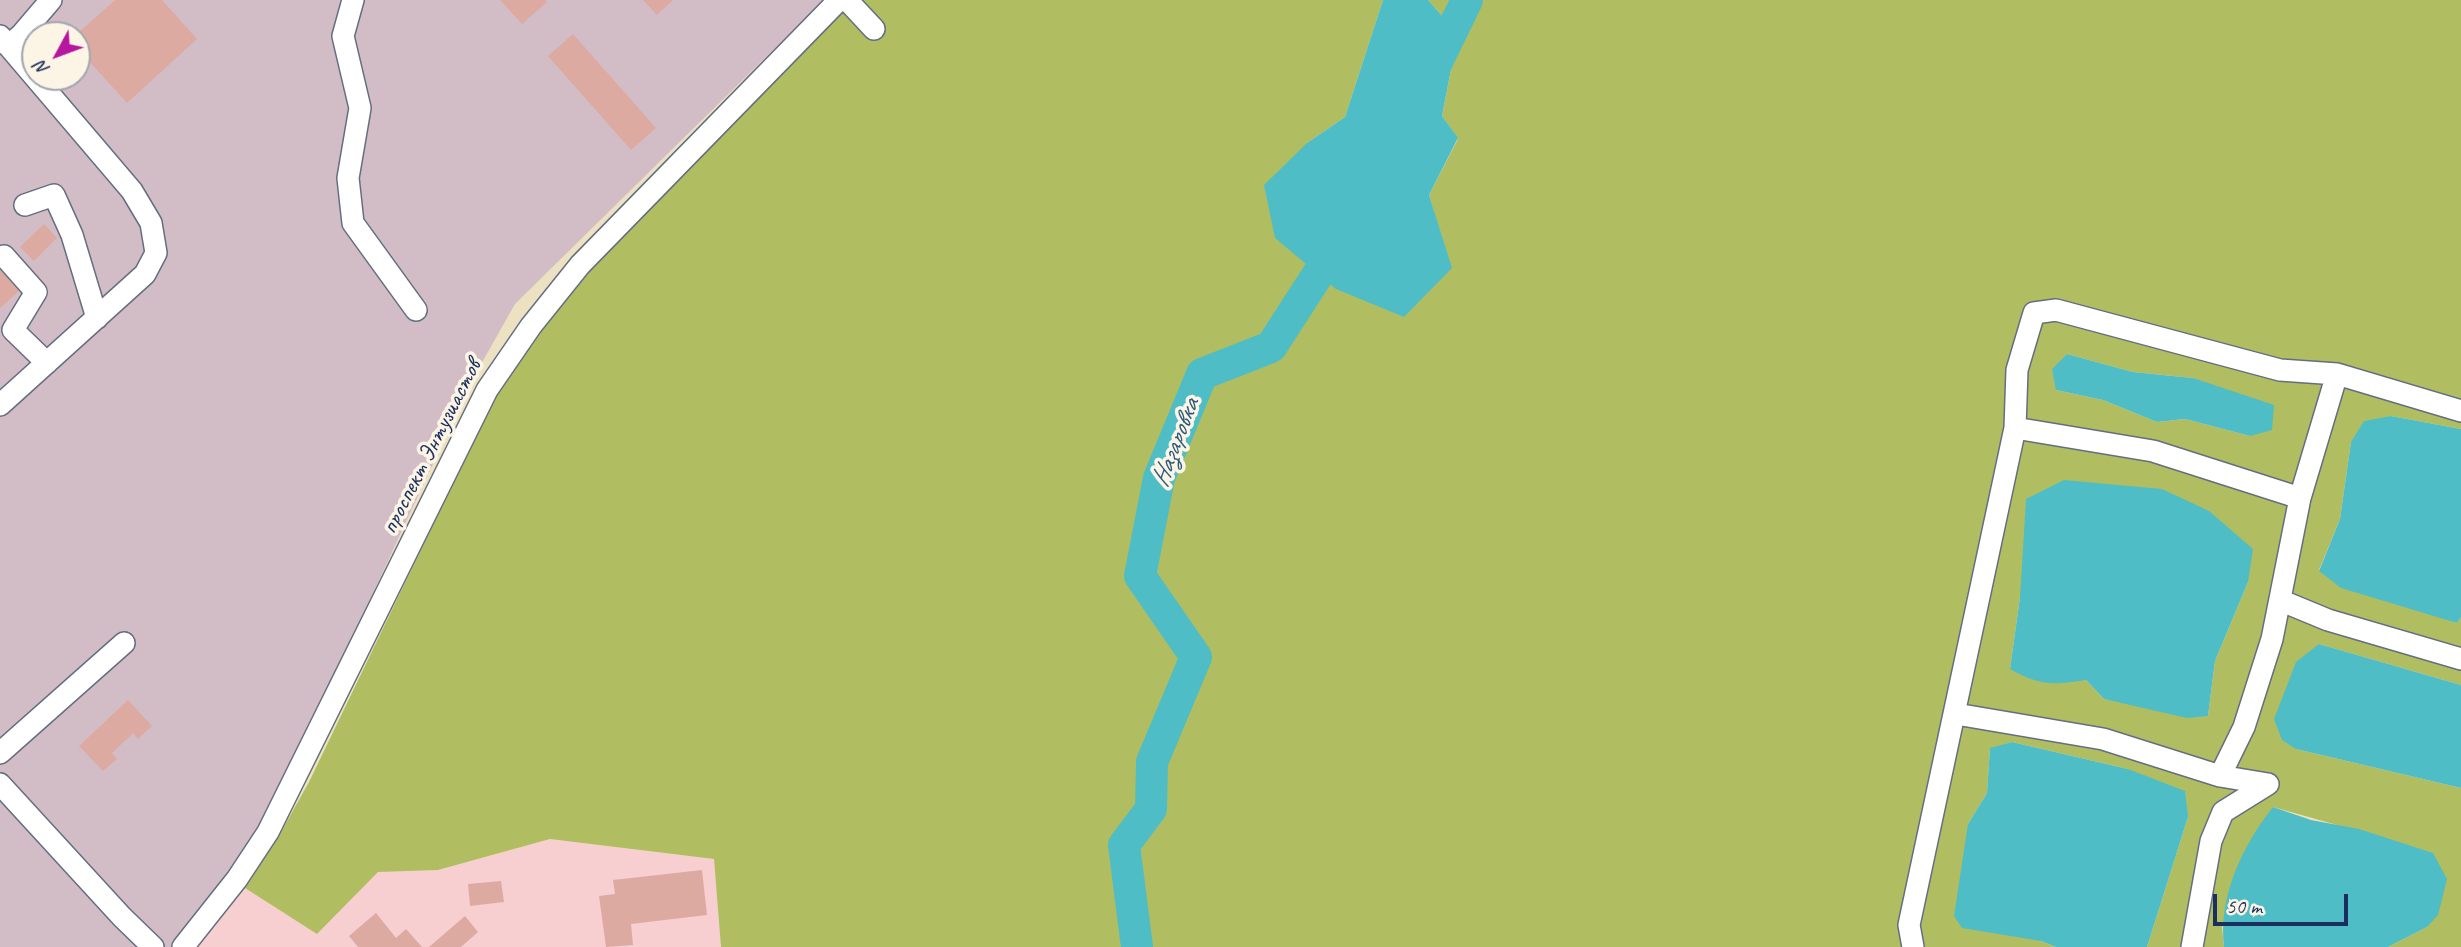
<!DOCTYPE html>
<html>
<head>
<meta charset="utf-8">
<style>
  body { margin:0 }
  #map { position:relative; width:2461px; height:947px; overflow:hidden; background:#ece2c1; font-family:Caveat,sans-serif }
  canvas { display:block }
  .north { position:absolute; left:21px; top:21px; width:70px; height:70px; box-sizing:border-box; background:#fcf5e5; border:2px solid #a2a6af; border-radius:50%; rotate:229deg; font-size:19px; font-weight:700; line-height:28px; text-align:center; color:#1b2f5e }
  .north::after { content:''; display:block; margin:auto; width:24px; height:32px; background:#b5179e; clip-path:polygon(50% 0,100% 100%,50% 72%,0 100%) }
  .scale { position:absolute; left:2213px; top:894px; width:135px; height:32px; box-sizing:border-box; border:4px solid #1b2f5e; border-top:0; padding-left:9px; font-size:21px; line-height:24px; white-space:nowrap; color:#1b2f5e; -webkit-text-stroke:5px #fcf5e5; paint-order:stroke }
</style>
</head>
<body>
<div id="map">
<canvas width="2461" height="947"></canvas>
<div class="north">N</div>
<div class="scale">50 m</div>
</div>
<script>
const context = document.querySelector('canvas').getContext('2d');
context.lineJoin = 'round';
function paint(path, color) { context.fillStyle = color; context.fill(path, 'evenodd'); }
function stroke(path, color, width, dash) { context.strokeStyle = color; context.lineWidth = width; context.lineCap = dash ? 'butt' : 'round'; context.setLineDash(dash || []); context.stroke(path); }
function drawText(font, color, halo, rows, align = 'center') {
  context.font = font + ' Caveat,sans-serif'; context.lineWidth = 7; context.setLineDash([]); context.textBaseline = 'middle'; context.strokeStyle = halo; context.fillStyle = color; for (const [text, x, y, turn = 0] of rows) {
    context.save(); context.translate(x, y); context.rotate((+turn || 0) * Math.PI / 180); context.textAlign = isNaN(turn) ? turn : align; if (halo) context.strokeText(text, 0, 0); context.fillText(text, 0, 0); context.restore();
  }
}
const built = new Path2D(`
  M550,839L714,859L721,947H198L245,888L317,933L378,872L438,870Z`);
const industrial = new Path2D(`
  M0,0H824L515,304L471,382L288,776L261,827L231,875L173,947H0ZM35,35H77V77H35Z`);
const green = new Path2D(`
  M854,0H1383L1345,117L1307,143L1451,268L1429,195L1458,139L1442,116L1453,59L1452,27L1428,0H2461V429L2391,416L2351,442L2340,519L2319,570L2457,623L2461,617V685L2319,644L2296,749L2461,788V947H2388L2427,927L2387,839L2273,807L2222,927L2224,947H2147L2188,817L2128,769L2012,742L1990,749L1987,793L1968,824L2041,941L2056,947H721L714,859L550,839L438,870L378,872L317,934L245,888L277,839L309,782L496,394L538,330L589,270L675,180ZM2067,354L2133,372L2193,378L2250,436L2185,419L2157,422L2103,400L2056,390ZM2248,582L2215,661L2208,716L2104,699L2086,680L2010,669L2020,597Z`);
const water = new Path2D(`
  M1383,0H1428L1452,27L1453,59L1442,116L1458,138L1429,195L1452,268L1404,317L1336,289L1275,238L1264,185L1307,143L1345,117Z
  M2067,354L2133,372L2193,378L2274,405L2272,430L2250,436L2185,419L2157,422L2103,400L2056,390L2052,369Z
  M2391,416L2461,429V617L2457,623L2341,588L2319,571L2340,519L2351,442L2364,421Z
  M2064,480L2162,489L2209,511L2253,549L2248,582L2215,661L2208,716L2187,718L2104,699L2086,680C2053,685 2040,686 2010,669L2020,597L2026,499Z
  M2319,644L2461,685V788L2296,749L2282,740L2274,719L2296,662Z
  M2012,742L2128,769L2185,791L2188,817L2147,947H2056L2041,941L1962,928L1954,916L1968,824L1987,793L1990,748Z
  M2273,807L2311,820L2359,829L2433,853L2447,879L2438,915L2427,927L2388,947H2224C2218,897 2242,846 2273,807Z`);
const river = new Path2D(`
  M1432,72L1467,0
  M1137,947L1124,845L1151,809L1152,762L1196,657L1140,576L1159,478L1202,374L1271,347L1342,237`);
const building = new Path2D(`
  M115,0H162L197,39L127,103L77,48V34Z
  M500,0H545L547,2L522,24Z
  M643,0H673L657,15Z
  M573,34L656,128L631,150L548,56Z
  M44,224L57,238L34,261L20,247Z
  M0,270L19,291L0,308Z
  M128,700L152,726L138,739L133,733L112,753L117,759L103,771L79,746Z
  M702,870L707,915L631,924L633,945L606,947L599,896L615,894L613,880Z
  M501,881L504,902L470,906L468,884Z
  M376,913L396,938L406,929L422,947H358L349,936Z
  M465,916L478,932L461,947H429Z`);
const minor = new Path2D(`
  M353,0L343,36L360,108L348,178L353,223L416,310
  M847,0L874,29
  M0,36L132,191L151,223L156,253L145,274L0,405
  M8,46L21,35L51,0
  M25,205L54,195L72,235L97,318
  M0,257L4,256L36,292L13,330L47,363
  M2015,428L2153,451L2300,498
  M2282,601L2328,620L2461,659
  M1956,714L2103,739L2220,776L2268,784
  M0,753L124,643
  M2220,776L2244,727L2272,639L2300,498L2337,374
  M0,784L122,917L153,947
  M183,947L237,879L268,832L487,390L531,326L580,265L839,0
  M1913,947L1909,925L2015,428L2017,370L2034,313L2056,310L2280,370L2337,374L2461,411
  M2192,947L2211,841L2223,812L2268,784`);
const streetNames = [
  ["проспект Энтузиастов",432,447,-63]
];
const waterNames = [
  ["Назаровка",1176,443,-69]
];
paint(built, '#f7cfd1');
paint(industrial, '#d2bdc6');
paint(green, '#b0be61');
paint(water, '#4fbdc5');
stroke(river, '#4fbdc5', 32);
paint(building, '#ddaaa2');
stroke(minor, '#646e81', 24);
stroke(minor, '#fff', 21);
drawText('24px', '#1b2f5e', '#fcf5e5', streetNames);
drawText('italic 26px', '#2b5a7d', '#fcf5e5', waterNames);
</script>
</body>
</html>
